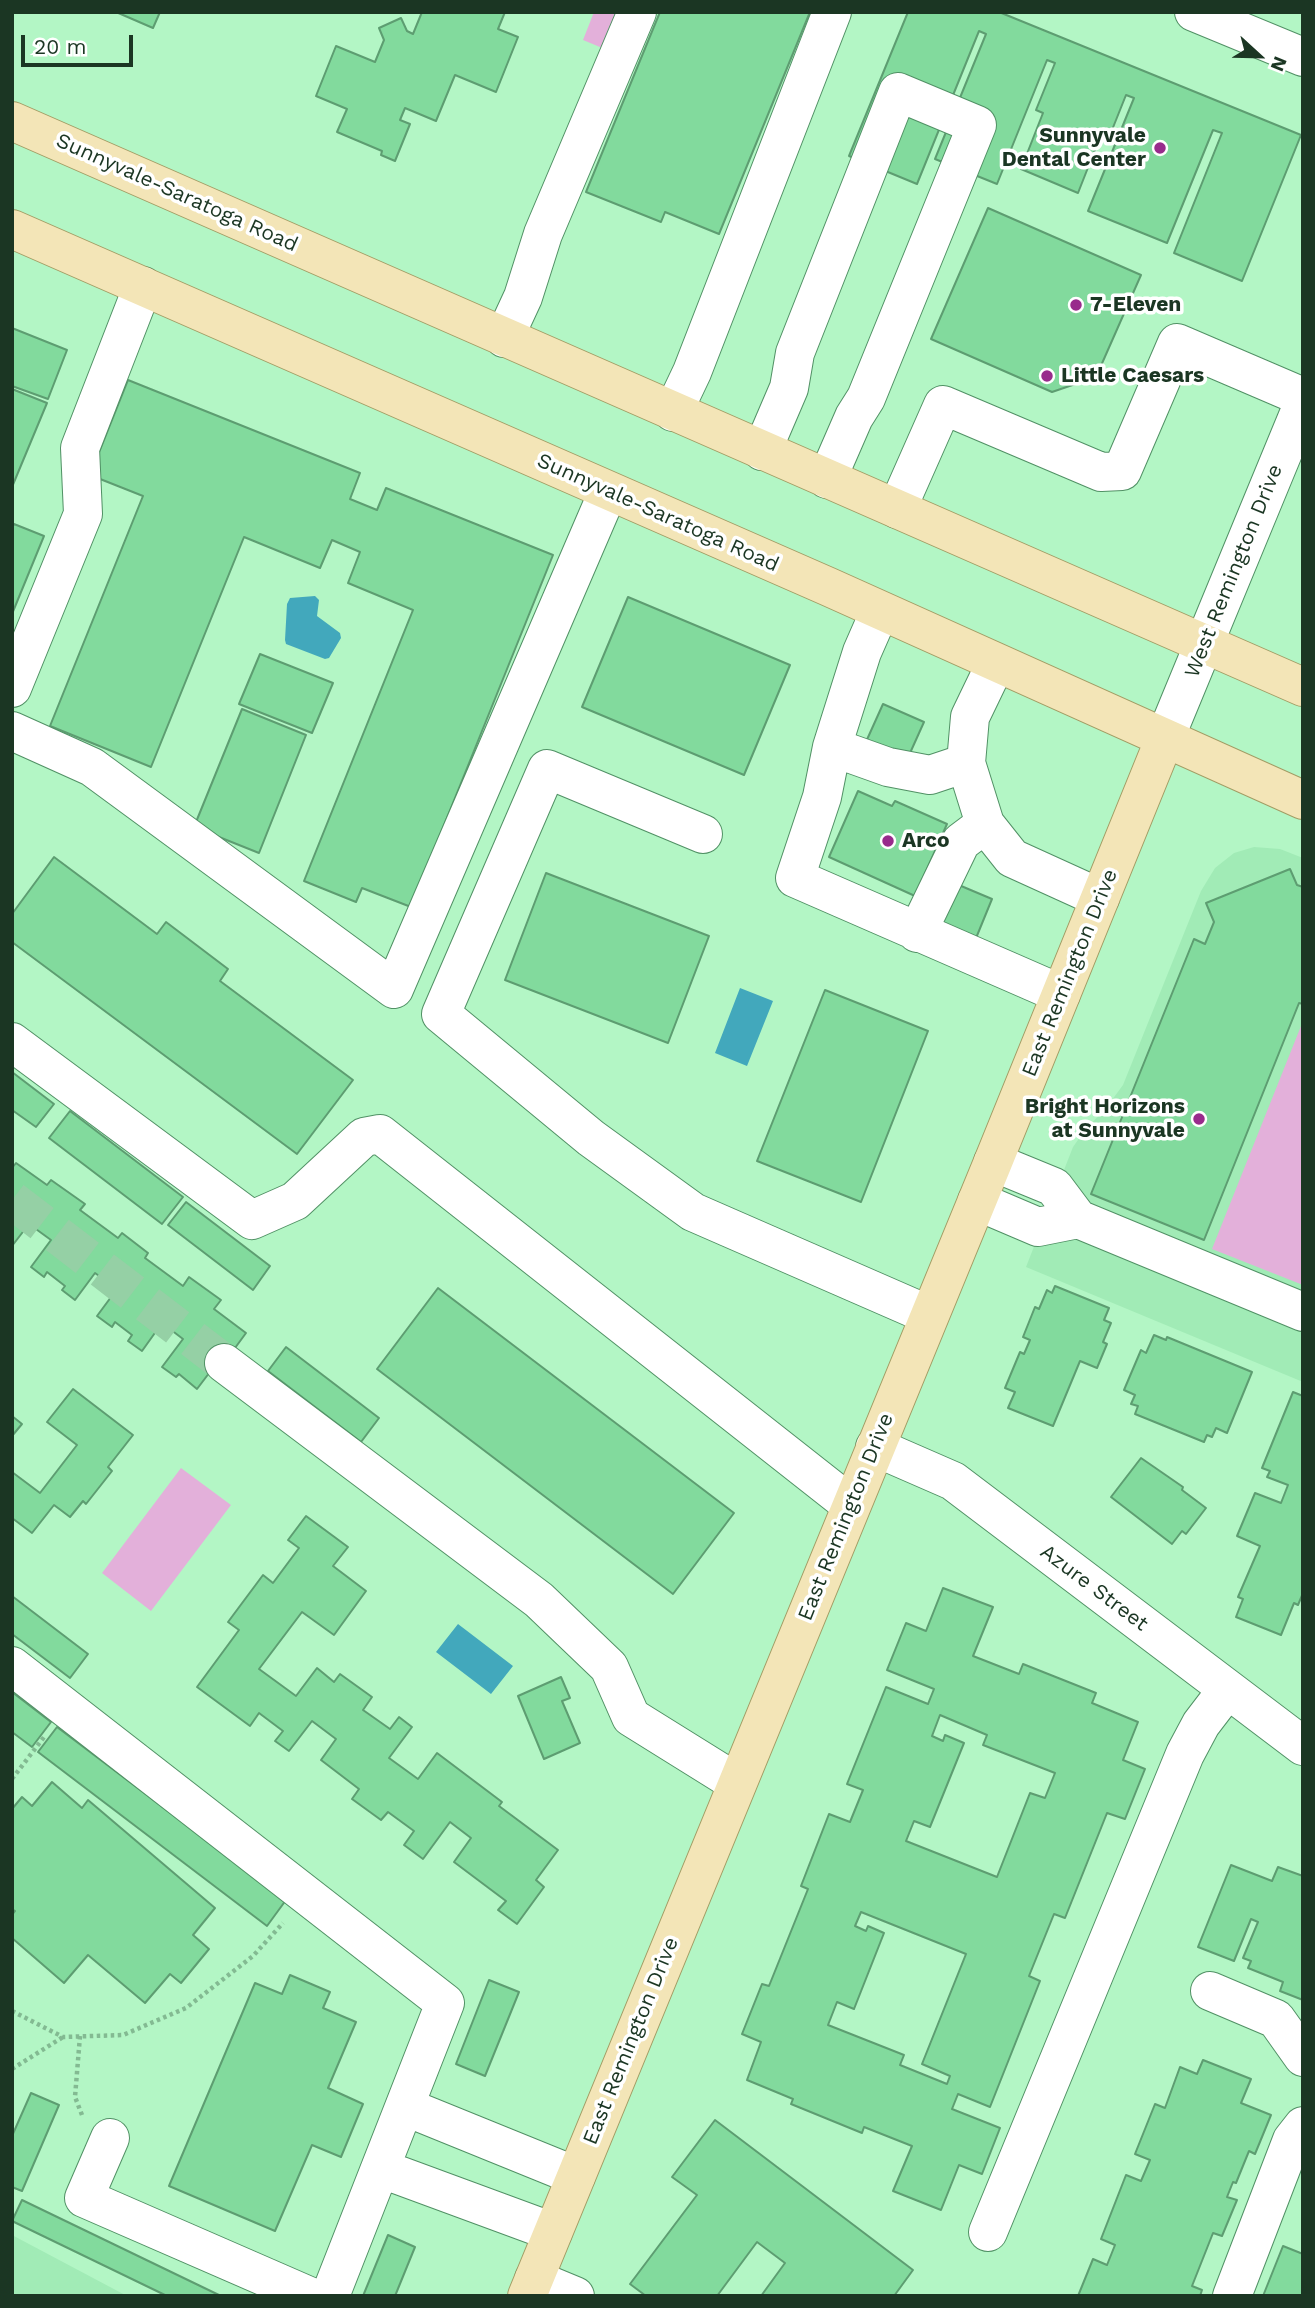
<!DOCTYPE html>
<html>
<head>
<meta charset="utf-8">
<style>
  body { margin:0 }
  #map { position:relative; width:1315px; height:2308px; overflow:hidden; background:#b3f6c5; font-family:"Work Sans",sans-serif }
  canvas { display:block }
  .frame { position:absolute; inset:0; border:14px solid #1b3623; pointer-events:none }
  .north { position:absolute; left:1224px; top:21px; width:70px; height:70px; -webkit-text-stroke:5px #fff; paint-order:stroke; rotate:112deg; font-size:19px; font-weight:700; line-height:28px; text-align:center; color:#1b3623 }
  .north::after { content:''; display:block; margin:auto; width:24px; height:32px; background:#1b3623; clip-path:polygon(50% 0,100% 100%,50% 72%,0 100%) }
  .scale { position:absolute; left:21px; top:35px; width:112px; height:32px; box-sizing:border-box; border:4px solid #1b3623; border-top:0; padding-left:9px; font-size:21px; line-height:24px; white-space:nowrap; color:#1b3623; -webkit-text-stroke:5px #fff; paint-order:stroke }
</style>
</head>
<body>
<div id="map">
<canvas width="1315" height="2308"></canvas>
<div class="frame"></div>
<div class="north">N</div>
<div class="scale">20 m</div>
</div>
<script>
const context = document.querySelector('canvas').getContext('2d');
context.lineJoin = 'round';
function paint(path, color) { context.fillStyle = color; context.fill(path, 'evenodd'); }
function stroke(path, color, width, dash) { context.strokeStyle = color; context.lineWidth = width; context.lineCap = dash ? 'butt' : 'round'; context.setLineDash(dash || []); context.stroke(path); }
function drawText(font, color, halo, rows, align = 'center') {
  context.font = font + ' "Work Sans",sans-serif'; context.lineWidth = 7; context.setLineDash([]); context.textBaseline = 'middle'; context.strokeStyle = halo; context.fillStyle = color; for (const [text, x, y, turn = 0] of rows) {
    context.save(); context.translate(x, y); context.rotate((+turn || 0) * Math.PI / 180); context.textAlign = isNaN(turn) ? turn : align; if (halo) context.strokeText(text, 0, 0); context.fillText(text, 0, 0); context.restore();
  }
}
const built = new Path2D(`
  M1254,847L1280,849L1303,858V1382L1026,1267L1073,1147L1085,1130L1106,1108L1123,1085L1201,891L1215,868L1234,853Z
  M12,2235L127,2296H12Z`);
const green = new Path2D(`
  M594,12H629L612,52L583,40Z
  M1303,1021V1285L1212,1249Z
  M181,1468L231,1505L151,1611L102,1573Z`);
const water = new Path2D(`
  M315,596L319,600L317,616L340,633L341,638L329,658L325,659L286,644L285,640L287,604L290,598Z
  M740,988L773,1001L747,1066L715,1053Z
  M458,1624L513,1666L491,1694L436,1652Z`);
const building = new Path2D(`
  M116,12H160L153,28Z
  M422,12H505L498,29L518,37L496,92L455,75L436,121L405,108L400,120L410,124L395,161L381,155L382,151L337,132L347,109L316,96L336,46L375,62L384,40L379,28L401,18L407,31L413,34Z
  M660,12H810L719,234L665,212L661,222L586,192Z
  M908,12H999L1301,135L1242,281L1174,253L1222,133L1213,130L1167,243L1088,211L1134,98L1126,95L1108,140L1100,137L1078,193L1021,169L1043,113L1036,110L1055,63L1047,60L997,184L935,159L986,34L979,31L917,184L849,156Z
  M988,208L1141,275L1096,377L1052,392L931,339Z
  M12,328L67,350L48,399L12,386Z
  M128,380L360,473L350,499L377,510L386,488L553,555L411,907L362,888L356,902L304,881L413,610L348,583L360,552L332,540L320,568L244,537L151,767L50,726L143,496L90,475Z
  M12,389L47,403L12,487Z
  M14,524L44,536L12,614V528Z
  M628,597L790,665L744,775L582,707Z
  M260,654L333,683L312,733L239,704Z
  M883,704L924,722L906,762L865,744Z
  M242,709L306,735L259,853L194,827Z
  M858,791L892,806L895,801L947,824L915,896L829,857Z
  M54,857L157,934L166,922L228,969L220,981L353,1080L297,1154L12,942V914Z
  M1290,869L1297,885L1303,887V1004L1299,1003L1204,1240L1091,1194L1194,939L1205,944L1214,922L1206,903Z
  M546,873L709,936L668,1043L505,980Z
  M954,883L992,899L974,943L935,927Z
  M825,990L928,1031L861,1202L757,1161Z
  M12,1072L54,1104L36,1127L12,1110Z
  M70,1111L183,1197L162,1224L49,1138Z
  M16,1163L47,1185L51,1180L85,1204L80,1210L118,1238L122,1233L148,1253L145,1258L183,1286L189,1277L221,1300L214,1309L246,1333L224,1363L219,1360L197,1389L179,1374L176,1377L162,1367L183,1339L162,1323L142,1351L128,1341L132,1335L115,1322L112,1327L97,1316L117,1289L95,1273L75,1300L62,1290L65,1286L47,1272L44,1277L31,1267L51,1240L29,1224L12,1246V1168Z
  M186,1202L270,1266L253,1290L168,1225Z
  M1055,1286L1109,1308L1104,1320L1111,1323L1103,1342L1107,1344L1097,1368L1080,1361L1053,1426L1008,1408L1015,1392L1005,1388L1020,1352L1024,1354L1030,1340L1023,1337L1035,1307L1039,1309L1047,1290L1052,1293Z
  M438,1288L734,1513L673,1594L377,1369Z
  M1154,1335L1166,1340L1167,1337L1252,1372L1227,1433L1216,1428L1212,1437L1207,1435L1204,1442L1135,1414L1138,1406L1131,1404L1135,1395L1124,1390L1141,1350L1146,1353Z
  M286,1347L379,1418L361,1442L268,1371Z
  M73,1389L133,1435L108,1467L112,1471L86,1504L83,1501L70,1517L54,1505L32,1533L12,1518V1472L40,1493L77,1445L47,1422Z
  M1293,1392L1303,1396V1593L1298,1605L1294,1603L1281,1635L1236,1617L1243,1599L1238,1597L1260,1546L1237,1536L1255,1493L1281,1503L1288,1485L1267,1477L1270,1471L1262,1468Z
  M12,1416L22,1424L12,1436Z
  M1141,1458L1183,1487L1182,1490L1206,1508L1186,1534L1182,1531L1172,1544L1111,1497Z
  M306,1516L348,1547L333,1566L366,1591L334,1635L302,1612L259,1669L296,1696L317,1668L334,1682L340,1674L372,1697L363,1710L390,1729L399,1717L412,1727L389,1758L418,1779L437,1753L502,1802L499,1806L558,1850L536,1880L544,1887L517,1924L498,1910L506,1901L454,1862L471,1838L450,1822L423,1859L404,1845L414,1831L388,1812L381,1820L352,1799L359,1789L321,1760L336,1739L312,1721L289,1751L275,1741L283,1731L259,1713L250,1726L197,1687L239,1630L228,1622L263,1575L273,1583L299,1548L288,1540Z
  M943,1588L993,1607L973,1656L1019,1674L1023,1664L1096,1693L1092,1703L1138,1722L1123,1760L1145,1769L1125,1819L1107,1813L1065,1918L1054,1914L1029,1976L1040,1981L990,2107L958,2094L952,2109L1000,2128L982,2174L959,2165L941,2210L893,2191L912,2146L864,2127L862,2133L791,2104L793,2099L747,2080L761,2042L742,2034L762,1984L769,1986L808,1889L801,1886L829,1814L850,1822L863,1790L847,1784L886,1687L928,1704L934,1689L887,1670L906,1623L926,1631ZM940,1715L987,1735L983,1745L1055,1773L1045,1798L1030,1793L997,1877L906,1841L914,1821L930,1827L964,1743L945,1735L943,1741L932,1736ZM861,1912L966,1954L922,2064L950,2076L947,2084L900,2065L904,2055L828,2025L837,2002L854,2009L884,1933L868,1926L866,1931L855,1926Z
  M12,1596L88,1654L70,1678L12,1634Z
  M561,1677L570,1698L562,1701L580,1743L544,1759L518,1696Z
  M12,1692L51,1722L32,1747L12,1732Z
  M57,1727L286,1900L267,1926L38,1752Z
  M52,1782L82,1808L88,1800L215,1908L193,1935L209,1949L181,1983L170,1974L145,2003L88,1955L64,1983L12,1938V1915L15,1911L12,1909V1809L22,1797L32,1806Z
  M1231,1865L1272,1881L1278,1867L1303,1876V2000L1280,1991L1283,1982L1248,1968L1251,1961L1243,1958L1258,1922L1251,1919L1234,1961L1198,1947Z
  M290,1975L330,1992L323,2008L356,2022L328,2088L363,2104L341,2157L312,2145L275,2231L169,2186L255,1983L282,1994Z
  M489,1980L519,1992L485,2076L456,2064Z
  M1203,2060L1251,2079L1241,2103L1271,2115L1255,2154L1249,2151L1236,2183L1233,2182L1227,2197L1237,2200L1222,2236L1213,2233L1192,2286L1202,2290L1200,2296H1078L1093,2259L1107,2265L1115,2245L1101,2239L1126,2175L1141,2181L1150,2160L1135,2154L1155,2104L1165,2108L1180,2067L1197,2074Z
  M31,2093L59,2105L22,2191L12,2187V2136Z
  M715,2120L913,2270L894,2296H761L785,2263L757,2242L717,2296H646L630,2284L697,2195L672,2177Z
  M22,2200L221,2296H167L12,2221Z
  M388,2235L415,2247L395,2296H363Z
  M1283,2246L1303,2254V2296H1263Z`);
const minorTunnel = new Path2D(`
  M12,1200L224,1363`);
const path = new Path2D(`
  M12,1779L44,1737
  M12,2011L63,2037L123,2035L186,2008L253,1956L283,1923
  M80,2036L75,2097L82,2115
  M12,2069L63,2037`);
const minor = new Path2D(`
  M1194,12L1303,57
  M504,338L523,297L543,234L637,12
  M673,412L692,372L832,12
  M762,451L789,388L795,353L898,92L977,125L866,398L854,417L827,479
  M897,509L943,405L1101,472L1122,471L1177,343L1303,397
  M880,611L862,652L832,747L822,797L795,878L1061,994
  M996,663L970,717L966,763L985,824L1012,858L1100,898
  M12,688L83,514L80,448L143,286
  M12,731L92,767L394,989L608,492
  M1165,738L1303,404
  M832,747L888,767L930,775L966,763
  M703,834L547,769L441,1014L591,1138L693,1212L929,1315
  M917,933L961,842L985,824
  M12,1042L252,1220L295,1201L364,1137L380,1134L851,1505
  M993,1162L1054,1187L1078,1219L1303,1312
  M977,1201L1038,1227L1078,1219
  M224,1363L539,1600L609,1667L631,1717L737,1783
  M875,1447L953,1481L1303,1746
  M12,1666L445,2003L330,2296
  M1210,1991L1276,2019L1303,2057
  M406,2107L576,2176
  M110,2138L84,2198L309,2296
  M382,2169L553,2232
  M988,2232L1185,1754L1201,1724L1227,1690
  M534,2279L575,2296
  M1232,2296L1292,2140L1303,2126`);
const major = new Path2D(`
  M12,121L1303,687
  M12,229L829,587L1303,800
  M527,2296L993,1162L1165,738`);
const markers = [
  [1160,148,7,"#982b8c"],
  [1076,305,7,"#982b8c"],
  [1047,376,7,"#982b8c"],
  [888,841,7,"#982b8c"],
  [1199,1119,7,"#982b8c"]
];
const poiNames = [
  ["Sunnyvale",1146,136,"right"],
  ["Dental Center",1146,160,"right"],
  ["7-Eleven",1090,305],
  ["Little Caesars",1061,376],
  ["Arco",902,841],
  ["Bright Horizons",1185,1107,"right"],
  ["at Sunnyvale",1185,1131,"right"]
];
const streetNames = [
  ["Sunnyvale-Saratoga Road",177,193,24],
  ["Sunnyvale-Saratoga Road",658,513,24],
  ["West Remington Drive",1234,571,-68],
  ["East Remington Drive",1070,973,-68],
  ["East Remington Drive",846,1517,-68],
  ["Azure Street",1094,1588,37],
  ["East Remington Drive",631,2041,-68]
];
paint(built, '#a1ebb6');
paint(green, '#e3b0da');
paint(water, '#42a8bc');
paint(building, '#82da9d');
stroke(building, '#5d9d71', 2);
stroke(minorTunnel, '#95d0a5', 38, [38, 19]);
stroke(minor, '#519165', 40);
stroke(major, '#a29c64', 40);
stroke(path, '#83ba92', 4.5, [3.5, 3.5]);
stroke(minor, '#fff', 38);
stroke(major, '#f3e5b7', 38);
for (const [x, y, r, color] of markers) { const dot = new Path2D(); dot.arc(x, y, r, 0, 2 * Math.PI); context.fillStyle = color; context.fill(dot); stroke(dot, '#fff', 2.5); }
drawText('bold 21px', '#1b3623', '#fff', poiNames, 'left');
drawText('21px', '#1b3623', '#fff', streetNames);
</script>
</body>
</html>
